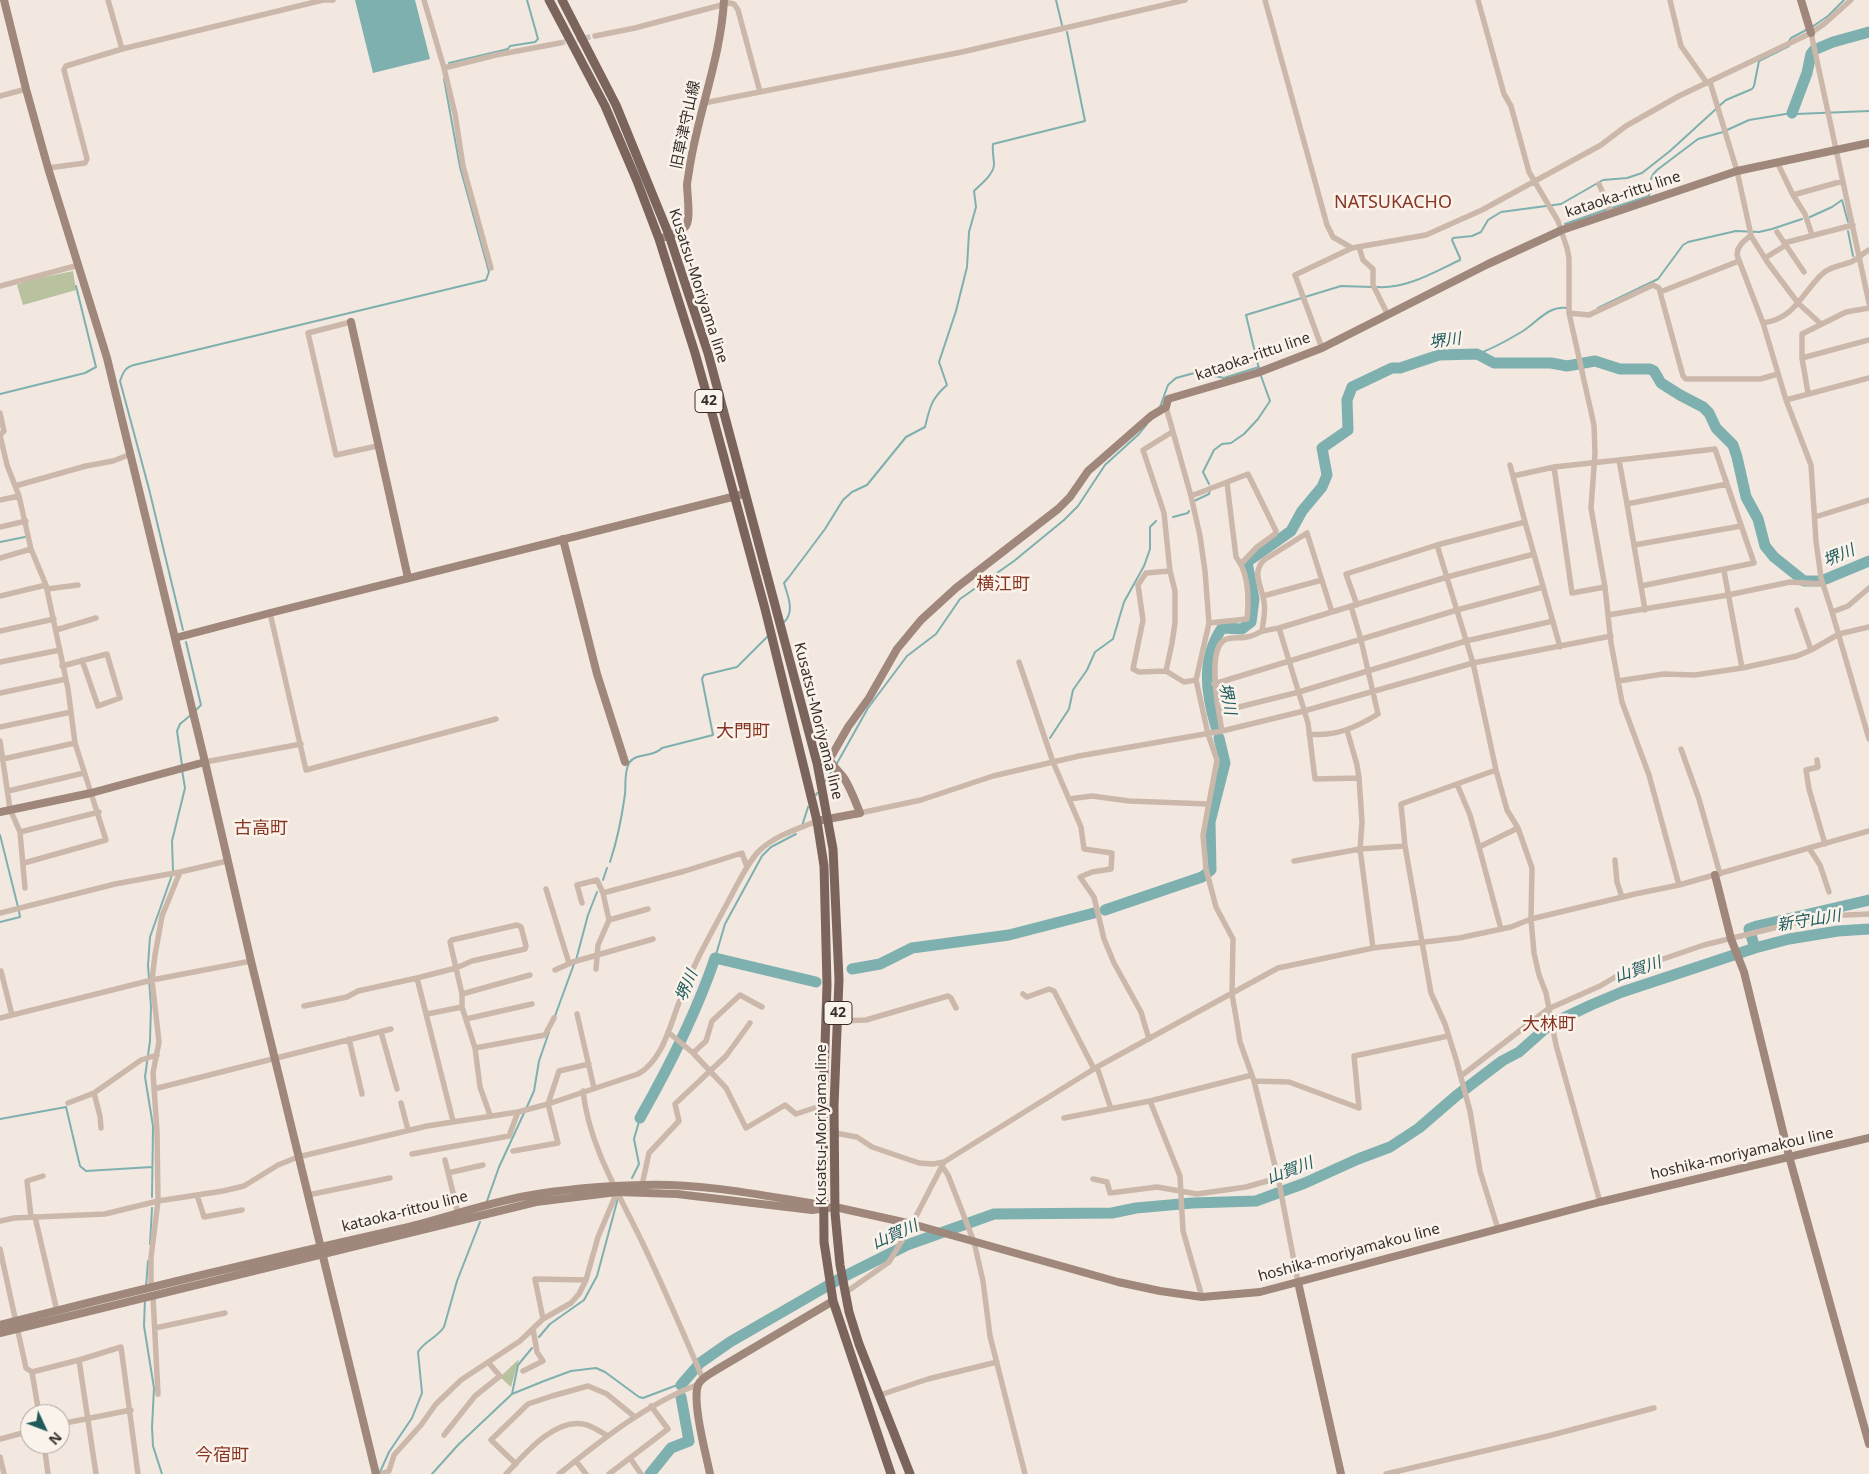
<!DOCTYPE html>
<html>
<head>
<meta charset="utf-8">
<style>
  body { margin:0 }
  #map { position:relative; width:1869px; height:1474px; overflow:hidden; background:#f3e8df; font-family:"Noto Sans",sans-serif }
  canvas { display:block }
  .north { position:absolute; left:20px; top:1404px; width:50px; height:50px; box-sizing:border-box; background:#faf3ec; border:1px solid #ada49e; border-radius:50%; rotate:133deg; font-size:14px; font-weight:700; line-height:20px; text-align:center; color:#392e2a }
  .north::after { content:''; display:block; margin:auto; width:18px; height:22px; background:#1f5a5b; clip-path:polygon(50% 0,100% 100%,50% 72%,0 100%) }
</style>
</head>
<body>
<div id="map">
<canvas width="1869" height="1474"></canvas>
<div class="north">N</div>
</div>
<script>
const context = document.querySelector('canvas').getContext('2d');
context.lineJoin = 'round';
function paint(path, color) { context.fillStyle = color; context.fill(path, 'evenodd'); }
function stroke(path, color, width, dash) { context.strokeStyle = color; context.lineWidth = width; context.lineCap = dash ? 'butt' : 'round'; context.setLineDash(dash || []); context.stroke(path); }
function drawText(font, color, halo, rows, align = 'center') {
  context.font = font + ' "Noto Sans","Noto Sans JP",sans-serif'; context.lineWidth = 5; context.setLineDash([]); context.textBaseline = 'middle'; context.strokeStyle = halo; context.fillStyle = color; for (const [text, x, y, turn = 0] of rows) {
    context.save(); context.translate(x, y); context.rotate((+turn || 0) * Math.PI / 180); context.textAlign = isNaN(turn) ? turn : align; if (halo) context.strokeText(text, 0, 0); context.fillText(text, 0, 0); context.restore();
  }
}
const green = new Path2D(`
  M73,271L76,290L23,305L17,285L26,281Z
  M519,1359L511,1387L500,1377Z`);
const water = new Path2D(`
  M355,0H415L430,59L373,73Z`);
const stream = new Path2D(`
  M1056,0L1062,25
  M1812,27L1828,16L1844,0
  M1789,41L1791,38L1808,29
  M449,63L508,49L510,46L535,42L538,39L527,0
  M1719,106L1726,100L1752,89L1754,86L1759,61L1789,46
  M1727,130L1749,120L1792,113L1796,114L1869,111
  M1612,208L1649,196C1652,186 1647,179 1657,170L1698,139L1723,132
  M1810,217L1832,207L1842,200L1848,222
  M1565,224L1608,209
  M1848,231L1853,256
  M1377,287C1407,289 1434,272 1460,260V258L1452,240L1453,238L1472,236L1481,232L1488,220L1501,212L1561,204L1603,180L1627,178L1642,173L1670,151L1716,109
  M1598,308L1658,279L1683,245L1688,242L1736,231L1759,232L1772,229L1802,219
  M1477,354C1493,349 1508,340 1523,331C1537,322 1549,305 1567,308
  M1259,369L1246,315L1341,286L1372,287
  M0,394L85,373L96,367L76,286
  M1160,407L1168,385L1176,378L1198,372L1224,378L1259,367
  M1209,484L1203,472L1214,450L1222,444L1231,443L1244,434L1258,419L1270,401L1261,376
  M1194,501L1209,494L1210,490
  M1173,517L1188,513L1189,511
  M0,542L25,537
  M784,622C795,612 788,596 784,583L789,577L825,529L843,500L852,492L867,485L906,437L925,427C930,407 931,399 947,385L939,362L956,311L967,267L969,232L976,207L974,191C981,184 993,175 994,165C994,158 992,152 993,144L1085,121L1067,32
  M183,630L149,489L120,381C123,373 125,367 134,365L486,280L489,272L460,167L444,79
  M186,642L201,705L195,711
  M1050,738L1069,709L1073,690L1087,670L1095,652L1113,639L1124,602L1144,566L1150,549V527L1156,521
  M182,765L177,731L180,724L192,714
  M836,765L868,708L907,656L936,634L960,599L1014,561L1064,520L1078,506L1105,465L1139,434L1147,424
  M825,781L832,771
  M816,795L817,793
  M802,826L808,807
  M0,835L18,907
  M610,862C617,841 622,816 625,794C626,785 624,772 629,763C636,752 653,758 662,748L713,735L702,679L704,675L737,667L769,635
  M173,871L172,841L185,788L182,770
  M603,880L607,868
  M0,922L20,917L19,911
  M715,958L725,924L762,856L771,847L796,834
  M576,960L588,915L597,892
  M555,1016L574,964
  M526,1109L534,1091L539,1061L549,1032
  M0,1119L66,1107L80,1166L86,1171L152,1167
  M632,1178L639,1164L634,1139L640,1118
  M152,1197L153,1126L145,1077L150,1041L151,1007L148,965L150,937L172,875
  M487,1201L499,1167L524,1113
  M150,1244L152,1208
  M146,1287L148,1261
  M145,1299L144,1326L154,1388L152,1427L153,1446L162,1474
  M539,1337L550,1324L584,1300L597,1276L618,1198
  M512,1394L518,1365L532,1348
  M380,1472L389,1452L412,1418L422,1393L418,1352C424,1341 437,1338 444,1327L457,1281L480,1222
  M432,1474L458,1445L512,1394L544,1381L571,1371L596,1368L605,1372L639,1397L643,1398L680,1384`);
const river = new Path2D(`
  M1792,113L1807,73L1811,54L1814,50L1833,42L1869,32
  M1216,727C1206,693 1201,659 1222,628L1242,629L1251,622L1254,599L1247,562L1291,531L1302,511L1322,487L1327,475L1322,448L1348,430L1347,400L1352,387L1392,368H1400L1439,355L1477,354L1494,363H1551L1567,366L1595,361L1620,369H1650L1654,371L1661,383L1680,395L1703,407L1709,413L1716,428L1733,445L1737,457L1746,497L1758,519L1765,546L1774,557L1804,581H1821L1869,561
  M1105,910L1202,877L1211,870L1210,822L1225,763L1219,738
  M1755,948L1749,929L1757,926L1869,900
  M852,969L880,964L912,948L1009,935L1094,913
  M640,1118C669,1067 696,1014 715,958L816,982
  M681,1385L700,1363L730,1342L841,1278L907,1245L994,1214L1112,1213L1136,1208L1192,1203L1256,1201L1305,1183L1358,1159L1390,1147L1419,1128L1456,1096L1502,1061L1519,1052L1545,1029L1557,1021L1591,1005L1622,992L1755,948L1789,939L1838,931L1869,929
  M650,1474L671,1448L689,1441L681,1397`);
const streetTunnel = new Path2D(`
  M560,43L595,36`);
const street = new Path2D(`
  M108,0L122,49
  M424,0L444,68L455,114L463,166L491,268
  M1265,0L1327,225L1333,237L1352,248
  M1478,0L1504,94L1511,106L1529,172L1558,221L1567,248L1569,258V313L1594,425L1595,453L1591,508L1605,587L1611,643L1622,702L1649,775L1679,885
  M1670,0L1681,46L1707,83
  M1811,33L1869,303
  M595,36L635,28L729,3L734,4L738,10L760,92
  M444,68L496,55L560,43
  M1710,82L1737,171L1751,235L1742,243L1738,249L1737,255L1763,323L1786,400L1811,465L1816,541L1821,578L1832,612
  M0,96L26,89
  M704,103L962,52L1185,0
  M1777,162L1793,195
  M48,168L85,163L87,159L64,70L66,66L122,49L323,0H333
  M1599,184L1611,212
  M1777,232L1804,272
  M1812,235L1805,214L1793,195L1843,181
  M1751,236L1768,263L1798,303L1821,324
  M1784,243L1853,225
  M1359,247L1363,260L1373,269V285L1388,315
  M1765,258L1786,245
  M0,286L79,265
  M1660,292L1739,261
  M1569,313L1589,315L1653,285L1659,288L1660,292L1683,376L1686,379H1760L1778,374
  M351,322L308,333L336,455L377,446
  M1763,323C1795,318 1801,295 1821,275C1829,266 1843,266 1853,261C1859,258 1863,253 1869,250
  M1322,348L1295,275L1352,248L1426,235L1482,210L1601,145L1626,126L1679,96L1811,33L1824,24L1851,0
  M1802,358L1869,340
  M1808,393L1802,358V334L1846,312L1869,308
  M1786,400L1869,378
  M1166,407L1191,496L1200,536L1205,571L1209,623L1196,680L1208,734L1217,760L1203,835L1206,869L1216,907L1233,939L1232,994L1237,1023L1240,1042L1254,1081L1279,1182L1298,1282
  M0,413L4,431L0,435L7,465L19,496L31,549L46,585L68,689L75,743L106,840L24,863
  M1510,465L1525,522
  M1554,467L1572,593L1605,587
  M1513,476L1554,467L1619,460
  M15,486L86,466L113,461L131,454
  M1191,496L1248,474L1276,531L1275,534L1257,547L1241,564
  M0,500L19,496
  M1627,504L1645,610
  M1815,517L1869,500
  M0,527L26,521
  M1437,545L1473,663L1496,770L1507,810L1518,828L1532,868L1531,919L1534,953L1539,975L1546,993L1556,1045L1600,1202
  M1634,545L1741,526
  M0,558L31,549
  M1170,571L1146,573L1138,585L1143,620L1133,669L1139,672L1166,671L1184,682L1196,680
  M1724,571L1742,668
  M1641,586L1754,563L1715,449L1619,460L1627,504L1727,484
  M1869,588L1848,606L1832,612L1869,739
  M47,589L78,585
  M0,596L46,585
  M1263,596L1322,580
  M1357,605L1346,574L1437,545L1525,522L1560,647
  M1797,610L1811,650
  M270,613L306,770L496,719
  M1608,615L1728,595L1790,582L1822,584
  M1209,623L1247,619C1249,599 1249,573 1236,557L1227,483
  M1279,628L1308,723L1315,779L1359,778L1362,822L1360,849L1373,948
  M56,630L96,618
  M0,631L54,619
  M1262,631C1263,622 1266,612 1264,602C1262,586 1251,573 1264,560L1307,533L1332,612
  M0,662L60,650
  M1019,662L1053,762L1081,827L1084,849L1112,853L1111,869L1092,872L1080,877L1094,897L1104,939L1114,963L1141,1012L1149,1039
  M62,666L107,654L120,698L98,706L82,660
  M1166,671L1172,643L1175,623V591L1170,571L1164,513L1143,450L1172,432
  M1618,681L1664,674L1695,675L1742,668L1797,656L1811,650L1839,634L1869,627
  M1214,684L1457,610L1543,587
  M0,693L66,679
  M1219,712L1299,692L1466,641L1553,621
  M0,727L71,712
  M1347,730L1357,765L1359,778
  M1222,731C1219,714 1207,654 1223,641C1229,636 1239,639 1246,637C1251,637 1256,634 1260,632C1266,630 1273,629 1279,628L1447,577L1534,554
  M1309,734C1335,737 1357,727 1378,714L1361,640L1351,606
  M0,741L10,809L20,832L25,888
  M1681,749L1699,799L1720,874
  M3,759L75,743
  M1817,760L1818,767L1806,770L1809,789L1825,844
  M205,762L301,744
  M1496,770L1401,804L1405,846L1431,993L1445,1024L1456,1059L1470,1111L1480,1171L1498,1229
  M1457,784L1470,815L1479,847
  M8,791L84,773
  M1069,799L1092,796L1129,801L1208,804
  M860,813L921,800L993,776L1079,756L1222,731L1304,711L1473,663L1611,636
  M20,832L99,812
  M1809,848L1820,865L1829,892
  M1615,860L1617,882L1622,897
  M1294,861L1360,849L1405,846
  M546,889L569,963
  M603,893L685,871L742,853L747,867
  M582,903L577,885L597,880L603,893L609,920L598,945L596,969
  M0,913L115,884L180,872L227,861
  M609,920L648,909
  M517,925L521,927L526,946L525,949L472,961L456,968L450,942L452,940Z
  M1501,929L1479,847L1518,828
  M555,970L573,962L653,939
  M1,971L12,1015
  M417,978L456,968L462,994V1007
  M462,994L530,975
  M1023,994L1027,997L1049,989L1054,991L1094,1069
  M304,1006L347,997L358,991L417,978L453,1121
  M427,1014L462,1007L475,1048L480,1087L490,1115
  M577,1014L594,1088
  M0,1018L152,980L251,961
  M466,1019L532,1004
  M837,1021L866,1020L948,996L951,998L956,1008
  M381,1032L397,1089
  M668,1032L693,1053L726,1088L746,1128L785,1105L796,1114L823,1105
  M349,1039L362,1094
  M475,1048L545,1035L554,1018
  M693,1053L706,1041L712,1021L740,995L762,1007
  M1097,1067L1111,1109
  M1461,1076L1548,1009L1600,986L1622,973L1704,945L1823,916L1869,914
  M1254,1081L1289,1082L1359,1108L1354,1056L1448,1036
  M154,1089L391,1029
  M583,1091C589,1147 621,1197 644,1246C665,1290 684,1335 703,1379
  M94,1093L100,1116L101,1128
  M1150,1101L1180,1176L1183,1231L1202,1297
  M68,1103L94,1093L141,1060L157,1055
  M401,1103L408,1130
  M1064,1118L1150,1101L1252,1075
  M835,1133L857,1137L872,1147L919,1163L933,1164L944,1162L1097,1067L1278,968L1373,948L1459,938L1511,927L1531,919L1635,894L1679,885L1869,831
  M513,1151L558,1143L548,1104L559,1071L589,1064
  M412,1154L509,1136L518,1112
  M445,1160L458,1213
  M942,1166L948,1175L974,1242L983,1281L990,1336L1025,1474
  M448,1173L483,1165
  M1093,1179L1107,1182L1110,1193L1157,1187L1197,1194L1246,1187L1278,1178
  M642,1185L649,1153L679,1121L675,1104L726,1056L750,1023
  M197,1195L204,1217L242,1210
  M308,1195L390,1178
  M31,1217L27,1181L43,1176
  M35,1217L57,1311
  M0,1221L14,1218L105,1214L158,1201L223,1191L244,1186L278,1165L298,1157L427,1126L518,1112L548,1104L638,1074C663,1060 670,1025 680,1000C693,964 712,932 730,898C739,882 747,863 760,850C776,835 798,829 817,821
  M0,1249L26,1368L32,1372L39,1414
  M151,1287V1258L158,1201L157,1132L153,1073L159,1042L152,980L155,955L162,916L180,872
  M845,1293L889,1262L912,1224L943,1164
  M153,1296L158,1394
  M543,1319L535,1279L586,1280
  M155,1328L225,1313
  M79,1360L96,1474
  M523,1371L543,1361L537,1352L533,1329
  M32,1372L79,1360L121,1347L138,1474
  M880,1395L928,1379L997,1362
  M60,1424L131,1410
  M444,1435L475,1396L500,1376L488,1362
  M0,1439L30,1431
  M44,1444L48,1474
  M0,1457L4,1474
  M630,1458L641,1474
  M576,1461L586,1474
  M516,1464L491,1440L528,1404L552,1396L588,1386L607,1394L635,1417
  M381,1474L389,1471L394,1455L421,1425L436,1404L461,1380L520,1341L543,1319L571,1303L579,1294L586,1280L598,1237L617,1192
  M506,1474C524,1455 553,1419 583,1424C592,1425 600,1432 608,1436
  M559,1474C603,1439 646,1404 699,1384
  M609,1474L668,1429L651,1406
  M1386,1474L1548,1436L1654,1408`);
const secondary = new Path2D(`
  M4,0L26,89L48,168L107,358L205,762L251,961L376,1474
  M1801,0L1811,33
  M659,239C667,236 681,233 686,226C691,218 687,194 687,184C688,178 689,171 690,165C699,110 721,56 724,0
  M351,322L408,578
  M563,539L597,674L625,762
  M175,638L270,613L744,494
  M817,763L829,758L832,755L848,727L869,698L897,649L921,620L956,588L1058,509L1070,497L1088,471L1151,416L1166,407L1168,399L1257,373L1322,348L1488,264L1562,230L1737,171L1869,143
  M0,812L91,793L205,762
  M817,821L860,813C855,801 851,789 844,778C839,771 833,767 829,758
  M1715,875L1731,939L1744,972L1789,1156L1869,1444
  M1298,1282L1341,1474
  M0,1325C133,1291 266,1259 400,1229C442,1219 483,1204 526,1196C564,1189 604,1186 643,1185C701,1183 760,1195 817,1204L823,1207
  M0,1333L536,1202L617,1192L677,1194L812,1210L835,1207L912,1224L1118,1282L1160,1291L1202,1297L1260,1292L1600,1202L1869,1138
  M710,1474C706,1454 692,1403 698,1385C701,1378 710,1374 716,1370L833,1301`);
const primary = new Path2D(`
  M549,0L605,106L637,181L659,239L695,353L713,417L765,609L817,821L824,866L827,985L823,1105L824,1242L833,1301L891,1474
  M562,0L616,105L669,235L708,353L817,763L833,849L839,979L834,1106L835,1213L840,1265L849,1312L859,1344L910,1474`);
const shields = [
  [709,401,28],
  [838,1013,28]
];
const shieldNames = [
  ["42",709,401],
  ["42",838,1013]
];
const streetNames = [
  ["旧草津守山線",686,125,-78],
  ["kataoka-rittu line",1623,195,-18],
  ["Kusatsu-Moriyama line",698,286,72],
  ["kataoka-rittu line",1253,357,-19],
  ["Kusatsu-Moriyama line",818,721,76],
  ["Kusatsu-Moriyama line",822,1125,-90],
  ["hoshika-moriyamakou line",1742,1154,-13],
  ["kataoka-rittou line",405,1212,-14],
  ["hoshika-moriyamakou line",1349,1253,-15]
];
const waterNames = [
  ["堺川",1445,341,-7],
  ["堺川",1839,556,-23],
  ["堺川",1227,699,79],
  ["新守山川",1809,921,-9],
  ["山賀川",1638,970,-19],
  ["堺川",687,986,-67],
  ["山賀川",1290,1171,-21],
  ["山賀川",895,1235,-24]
];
const quarterNames = [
  ["NATSUKACHO",1393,203],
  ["横江町",1003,585],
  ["大門町",743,732],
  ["古高町",261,829],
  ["大林町",1549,1025],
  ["今宿町",222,1456]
];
paint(green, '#b8c29e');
paint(water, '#7eb0b0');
stroke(stream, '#7eb0b0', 2);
stroke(river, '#7eb0b0', 11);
stroke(streetTunnel, '#cec3bb', 5.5, [5.5, 3]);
stroke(street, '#cbb8aa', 5.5);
stroke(secondary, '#9f877c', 8);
stroke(primary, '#7b645b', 9);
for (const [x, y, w] of shields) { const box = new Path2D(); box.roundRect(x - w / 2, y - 11.5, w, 23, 4); context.fillStyle = '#faf3ec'; context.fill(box); stroke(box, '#392e2a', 1); }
drawText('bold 14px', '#392e2a', null, shieldNames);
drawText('15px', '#392e2a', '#faf3ec', streetNames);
drawText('italic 16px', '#1f5a5b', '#faf3ec', waterNames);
drawText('18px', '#883623', '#faf3ec', quarterNames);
</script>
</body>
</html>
